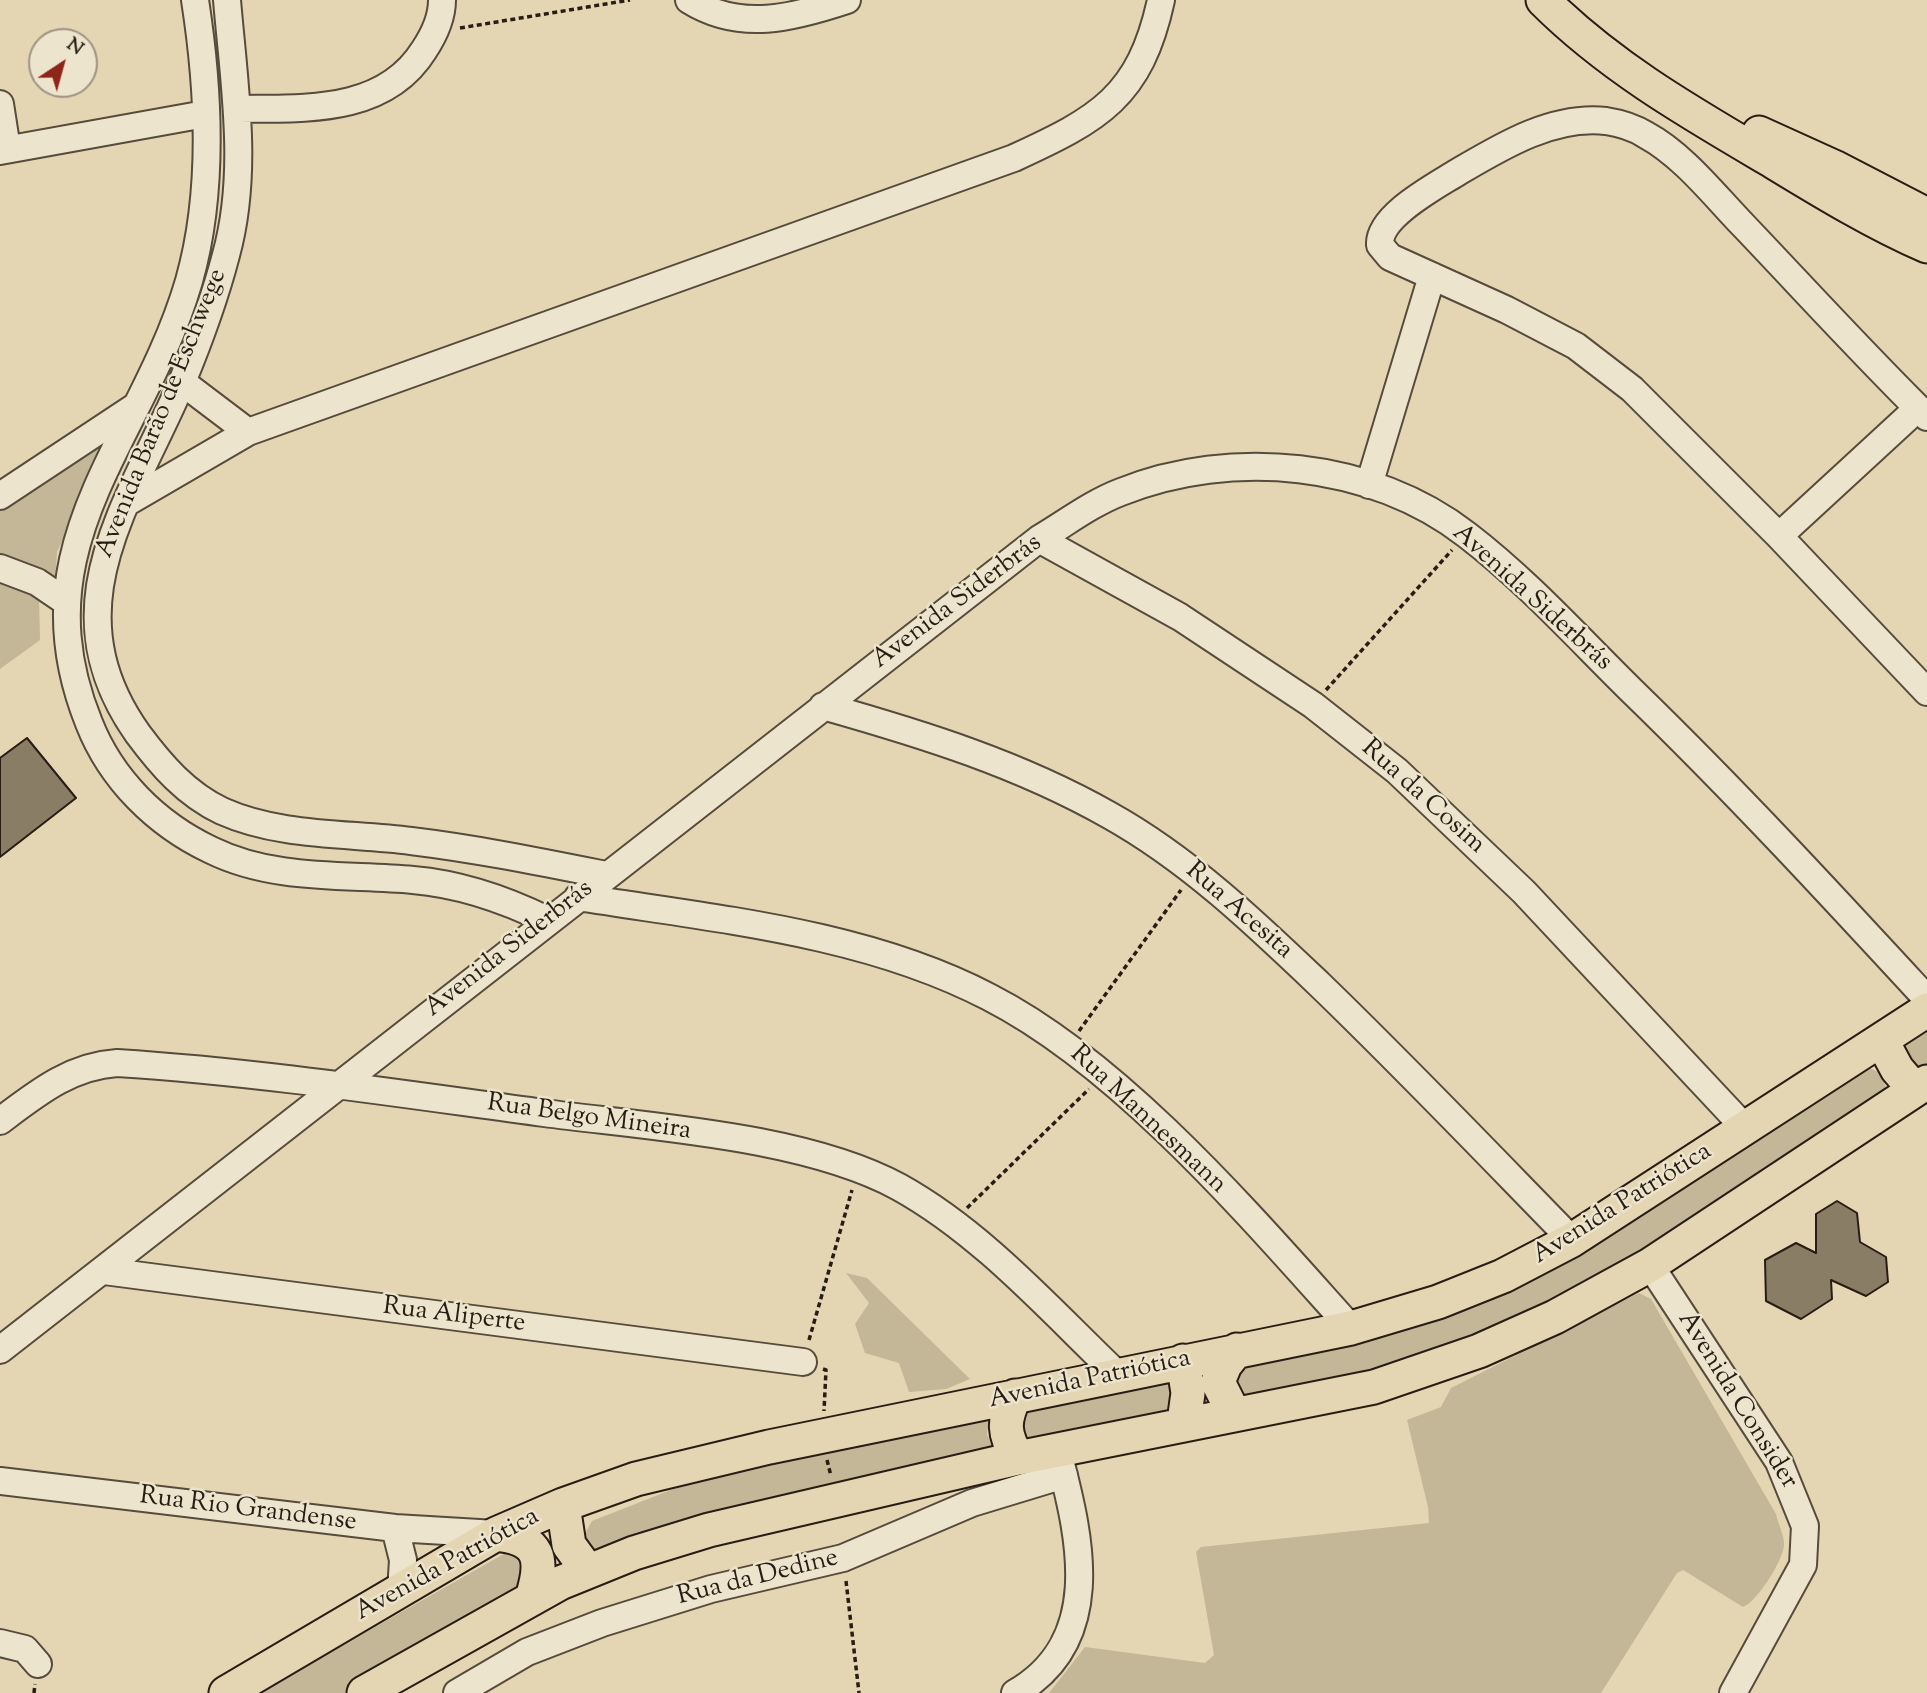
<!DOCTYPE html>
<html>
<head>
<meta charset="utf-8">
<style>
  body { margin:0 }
  #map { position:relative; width:1927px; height:1693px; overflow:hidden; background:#e4d6b2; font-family:"Sorts Mill Goudy",serif }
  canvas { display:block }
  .north { position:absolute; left:28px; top:28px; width:70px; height:70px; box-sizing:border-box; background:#ede4cd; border:2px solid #9e9483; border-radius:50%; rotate:36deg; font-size:19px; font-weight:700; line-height:28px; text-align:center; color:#271d14 }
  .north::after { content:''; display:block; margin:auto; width:24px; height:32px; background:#8f2418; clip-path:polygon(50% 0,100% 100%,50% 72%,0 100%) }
</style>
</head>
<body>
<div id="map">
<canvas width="1927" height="1693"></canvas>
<div class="north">N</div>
</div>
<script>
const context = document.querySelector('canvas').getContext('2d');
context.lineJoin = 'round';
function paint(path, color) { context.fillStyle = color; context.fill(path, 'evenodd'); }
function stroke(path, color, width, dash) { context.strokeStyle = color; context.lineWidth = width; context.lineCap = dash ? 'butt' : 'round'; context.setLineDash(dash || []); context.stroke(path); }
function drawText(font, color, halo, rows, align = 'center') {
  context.font = font + ' "Sorts Mill Goudy",serif'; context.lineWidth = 5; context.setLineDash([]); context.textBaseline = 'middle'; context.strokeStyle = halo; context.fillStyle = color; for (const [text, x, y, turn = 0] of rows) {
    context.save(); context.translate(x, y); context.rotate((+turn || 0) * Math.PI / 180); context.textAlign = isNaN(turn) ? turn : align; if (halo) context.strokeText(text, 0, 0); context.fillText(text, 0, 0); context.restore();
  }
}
const green = new Path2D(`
  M116,428L57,552L54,592L24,562L0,561V505Z
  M0,580L39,597L40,640L0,669Z
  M1927,1030V1070L1920,1074L1900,1047Z
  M1866,1067L1882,1073L1886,1089L1635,1261L1626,1259L1576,1287L1474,1334L1461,1352L1245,1402L1234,1376L1242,1367L1337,1348Z
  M846,1273L867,1278L970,1379L946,1389L909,1392L899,1363L865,1353L855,1324L869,1303Z
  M1639,1293L1651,1299L1776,1514C1778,1523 1783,1533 1784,1542C1786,1557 1757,1602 1743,1607L1683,1570L1677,1573L1601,1693H1049L1085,1647L1205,1663L1214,1655L1196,1552L1201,1547L1429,1523L1428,1507L1407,1420L1441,1407L1451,1388Z
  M1168,1376L1178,1408L1083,1428L1066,1438L1031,1446L1021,1436L1022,1416L1026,1411Z
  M989,1412L987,1435L999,1454L596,1556L583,1537L592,1521L719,1471Z
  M516,1547L536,1578L447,1626L436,1642L345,1693H259Z`);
const building = new Path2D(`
  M27,738L76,798L0,857V758Z
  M1837,1201L1857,1213L1860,1242L1886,1257L1888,1282L1866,1296L1831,1280L1832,1299L1801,1319L1766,1301L1765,1260L1796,1243L1816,1253V1214Z`);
const path = new Path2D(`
  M460,28L630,0
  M1326,690L1452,550
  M1079,1031L1181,890
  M967,1208L1089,1089
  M809,1340L852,1190
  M823,1369L826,1370L824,1411
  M827,1460L831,1476
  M846,1581L859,1693
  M34,1693L35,1684`);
const minor = new Path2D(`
  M195,0C209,90 214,193 189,281C142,442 16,543 89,723C111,779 156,824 211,850C274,881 345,874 413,880C461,884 504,899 547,920
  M227,0C234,84 249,172 226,255C215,297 199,341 182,382C131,502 47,606 138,734C161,765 186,794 222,811C280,837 348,833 411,841C477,849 541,862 606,875
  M689,0C740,32 793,18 847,0
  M0,104L7,149
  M239,109C305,108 384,114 424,50C434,35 442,19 442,0
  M0,151L205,114
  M1927,417C1864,355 1804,289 1743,225C1714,195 1683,155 1646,135C1635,128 1619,123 1606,121C1553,115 1502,146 1458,172C1436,186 1378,216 1380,245L1390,257L1507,310L1576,346L1632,389L1779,536L1927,692
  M248,432L1014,158C1099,119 1140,97 1161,0
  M1369,485L1432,276
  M0,496L136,406
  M126,503L248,432L182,382
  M1779,536L1918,408
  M1039,539L1180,617L1313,705L1397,771L1524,892L1746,1129
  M0,568L37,582L65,601
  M823,706C922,734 1019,764 1109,815C1188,859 1254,922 1319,984C1405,1067 1488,1154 1572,1240
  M578,897C715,919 864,932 989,997C1122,1065 1251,1217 1351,1328
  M0,1121C36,1094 70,1066 117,1063C259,1072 402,1094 544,1113C651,1127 805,1136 899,1187C982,1233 1049,1309 1117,1374
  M1650,1265L1779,1462L1805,1526L1803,1565L1733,1693
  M104,1271L803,1362
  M0,1350L1039,539C1066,523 1092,503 1121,492C1231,448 1372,461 1467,535C1527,581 1579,639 1633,692C1735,791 1831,895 1927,999
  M0,1481L395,1528L496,1534
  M395,1528L403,1560L401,1591
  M0,1643L25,1649L38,1664
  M457,1693L527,1652L602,1623L711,1589L843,1558L972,1503L1064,1475
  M1015,1693C1104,1642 1081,1541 1060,1460`);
const major = new Path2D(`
  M1543,0C1609,66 1689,112 1769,159C1820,190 1872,222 1927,246
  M1759,133L1834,167L1927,215
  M1882,1041L1897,1069L1915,1090
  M1183,1361L1188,1393L1184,1422
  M1015,1396C1003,1421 1003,1434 1018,1458
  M1234,1414L1218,1382L1225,1365L1237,1350
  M563,1505L569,1545L588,1571
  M496,1534C541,1539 544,1559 532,1598
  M226,1693L496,1534L563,1505L636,1479L769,1447L1351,1328L1438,1302L1503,1276L1572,1240L1927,1010
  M364,1693L560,1583L634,1553L709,1530L1018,1458L1374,1387L1479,1351L1555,1317L1650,1265L1927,1082`);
const streetNames = [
  ["Avenida Barão de Eschwege",163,414,-68],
  ["Avenida Siderbrás",1531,599,42],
  ["Avenida Siderbrás",958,603,-37],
  ["Rua da Cosim",1422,798,42],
  ["Rua Acesita",1238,912,41],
  ["Avenida Siderbrás",510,950,-38],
  ["Rua Belgo Mineira",589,1119,8],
  ["Rua Mannesmann",1147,1121,43],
  ["Avenida Patriótica",1623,1205,-32],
  ["Rua Aliperte",454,1317,7],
  ["Avenida Patriótica",1090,1381,-12],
  ["Avenida Consider",1736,1401,58],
  ["Rua Rio Grandense",248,1511,7],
  ["Avenida Patriótica",448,1566,-29],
  ["Rua da Dedine",758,1579,-14]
];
paint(green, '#c4b797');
paint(building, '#897d66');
stroke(building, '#271d14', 2);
stroke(minor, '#564b3c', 30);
stroke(major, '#271d14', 37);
stroke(path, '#271d14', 3.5, [5, 3.5]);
stroke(minor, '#ede4cd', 26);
stroke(major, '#e4d6b2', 33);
drawText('26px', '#271d14', '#ede4cd', streetNames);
</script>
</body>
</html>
